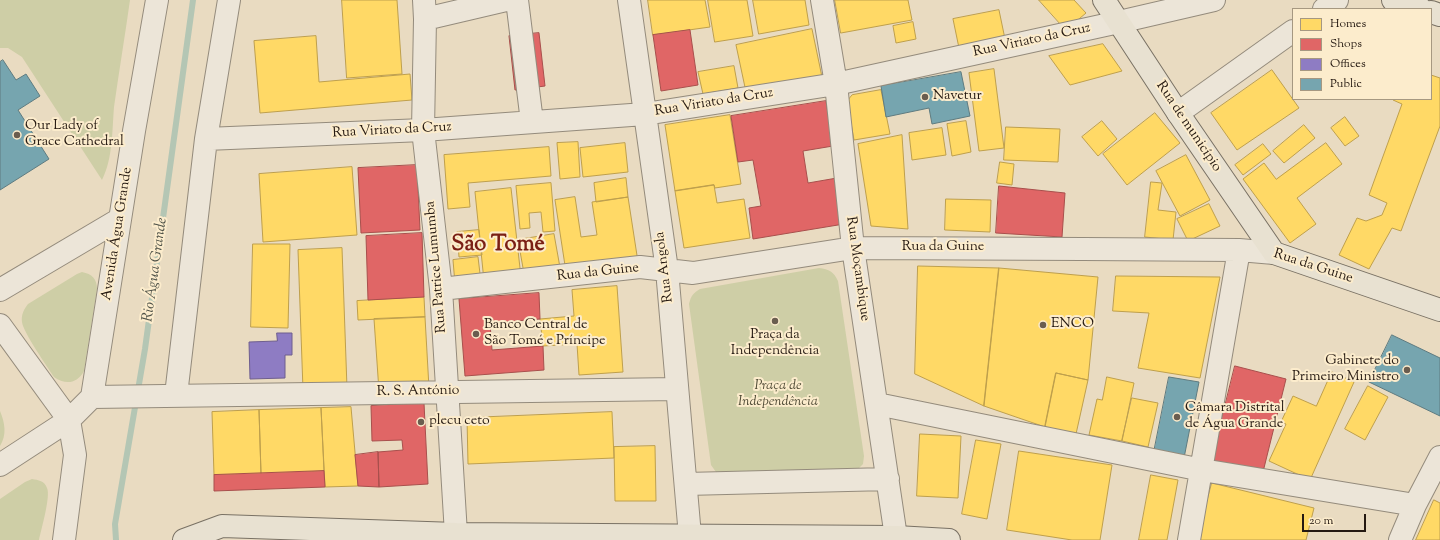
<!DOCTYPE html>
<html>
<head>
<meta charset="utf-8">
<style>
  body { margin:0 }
  #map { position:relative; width:1440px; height:540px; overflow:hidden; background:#e9dbc1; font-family:"Sorts Mill Goudy",serif }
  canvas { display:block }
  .legend { position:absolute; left:1292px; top:8px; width:140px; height:92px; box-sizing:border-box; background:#fceccc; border:1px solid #a69881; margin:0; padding:5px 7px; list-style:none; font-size:12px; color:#251911 }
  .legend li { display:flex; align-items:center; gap:8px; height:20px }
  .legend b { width:20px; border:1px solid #a69881 }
  .scale { position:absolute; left:1302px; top:514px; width:64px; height:18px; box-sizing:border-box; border:2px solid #251911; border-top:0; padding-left:5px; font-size:12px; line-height:14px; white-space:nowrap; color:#251911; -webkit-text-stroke:3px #fceccc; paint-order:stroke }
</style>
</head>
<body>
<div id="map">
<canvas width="1440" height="540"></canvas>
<ul class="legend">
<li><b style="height:11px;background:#ffd966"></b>Homes</li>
<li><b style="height:11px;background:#e06666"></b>Shops</li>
<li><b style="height:11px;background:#8e7cc3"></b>Offices</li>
<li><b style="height:11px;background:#76a5af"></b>Public</li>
</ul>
<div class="scale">20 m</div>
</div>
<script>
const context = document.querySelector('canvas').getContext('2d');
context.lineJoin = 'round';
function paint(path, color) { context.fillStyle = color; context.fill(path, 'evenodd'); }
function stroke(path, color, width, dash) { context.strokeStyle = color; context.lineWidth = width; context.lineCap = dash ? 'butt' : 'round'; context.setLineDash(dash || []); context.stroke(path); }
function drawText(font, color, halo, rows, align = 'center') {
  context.font = font + ' "Sorts Mill Goudy",serif'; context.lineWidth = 4; context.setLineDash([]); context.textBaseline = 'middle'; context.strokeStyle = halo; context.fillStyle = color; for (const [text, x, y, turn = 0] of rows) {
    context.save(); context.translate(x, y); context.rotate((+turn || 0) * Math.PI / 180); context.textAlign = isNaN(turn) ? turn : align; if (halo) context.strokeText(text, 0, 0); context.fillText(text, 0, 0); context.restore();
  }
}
const green = new Path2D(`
  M0,0H130C125,36 119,71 114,107C112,131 113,158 102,180L22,57L8,48H0Z
  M819,268C829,269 834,272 838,281L864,456L863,464L858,469L720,474L716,472L711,465L689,304C691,296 693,293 700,289Z
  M82,272C92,274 97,279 97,289L84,371C77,384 65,385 54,377C47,366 23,332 22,322C21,315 24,309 28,304L77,274Z
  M0,411C5,423 7,435 0,446Z
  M32,479C38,480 45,481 47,488C51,496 41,530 39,540H0V499L25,482Z`);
const homes = new Path2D(`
  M342,0H397L402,74L347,78Z
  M648,0H705L710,27L653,35Z
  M708,0H747L753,36L715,42Z
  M753,0H805L809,25L759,34Z
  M835,0H908L912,20L841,33Z
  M1039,0H1074L1086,13L1066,30Z
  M999,10L1005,39L959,48L953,19Z
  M913,22L916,39L896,43L893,26Z
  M812,29L822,77L746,92L736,45Z
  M316,36L319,82L410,74L412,100L260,113L254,41Z
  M1103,44L1122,71L1070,85L1049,56Z
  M734,66L738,88L703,94L698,72Z
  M994,69L1004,148L979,151L969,73Z
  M1272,70L1299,108L1237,150L1211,113Z
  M1431,75L1440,78V126L1401,231L1392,228L1369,269L1339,255L1357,218L1366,221L1382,215L1387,203L1369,195L1402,104L1393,100V99H1431Z
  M881,90L890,134L854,140L847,101L852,95Z
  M1155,113L1180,143L1127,185L1103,154Z
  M730,115L741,184L715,188L714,185L675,191L665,125Z
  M1345,117L1359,136L1345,146L1331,128Z
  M966,121L971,152L952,156L947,124Z
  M1102,121L1117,139L1098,156L1082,137Z
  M1304,125L1315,138L1284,163L1273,151Z
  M1006,127L1060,129L1058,162L1004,160Z
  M942,128L946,155L912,160L909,133Z
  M902,135L908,229L871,226L858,144Z
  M578,142L580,177L560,179L557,143Z
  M625,143L628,172L583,177L580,148Z
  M1326,143L1342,164L1297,198L1316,224L1290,243L1243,179L1264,163L1276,179Z
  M1263,144L1271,154L1243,175L1235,165Z
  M549,147L551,176L468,183L470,207L448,209L444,155Z
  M1186,155L1210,200L1180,216L1156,171Z
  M1000,162L1014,164L1012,185L997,183Z
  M352,167L357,235L263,242L259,174Z
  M626,178L628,197L596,202L594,183Z
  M1151,182L1162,183L1158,210L1176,212L1173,240L1145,237Z
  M551,183L555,231L543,232L541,212L529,213L530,228L520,229L516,186Z
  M714,185L717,203L744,199L750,238L684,248L675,191Z
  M511,188L521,277L484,281L475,192Z
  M575,197L581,237L597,235L592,202L628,197L638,262L566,272L555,200Z
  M946,199L991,200L990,232L945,230Z
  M1209,204L1220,226L1188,241L1177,219Z
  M479,230L482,255L459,257L457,232Z
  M554,234L561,273L525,279L518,240Z
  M253,244H290L288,328L251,327Z
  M342,248L347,388L303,390L298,250Z
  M478,257L481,282L455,284L453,260Z
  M918,266L999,268L984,406L915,374Z
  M999,268L1098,277L1088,380L1056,373L1045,427L984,406Z
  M1116,276L1220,277L1200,378L1138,368L1149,313L1113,311Z
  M617,286L623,372L579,375L577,344L543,346L540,319L574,316L572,290Z
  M424,297L425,317L358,320L357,301Z
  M425,317L429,388L379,391L374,319Z
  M1332,372L1354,382L1310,480L1269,461L1286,424L1281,422L1293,396L1316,406Z
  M1056,373L1088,380L1076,434L1045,427Z
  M1107,377L1134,383L1122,441L1089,435L1097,399L1102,400Z
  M1368,386L1388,397L1365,440L1345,429Z
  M1132,398L1158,403L1148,447L1122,441Z
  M351,407L358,486L325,487L321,408Z
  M321,408L324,471L261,474L259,410Z
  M259,410L261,474L214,475L212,412Z
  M612,412L614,458L468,464L467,418Z
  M920,434L961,436L958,498L917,496Z
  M976,440L1001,444L987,519L962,514Z
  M655,446L656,501H615L614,447Z
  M1019,451L1112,465L1100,540H1072L1007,530Z
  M1151,475L1178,480L1167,540H1139Z
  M1212,483L1314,508L1306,540H1197Z
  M1434,500L1440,503V540H1416Z`);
const shops = new Path2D(`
  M690,30L698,85L661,91L653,35Z
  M539,33L545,86L515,90L509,36Z
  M826,101L833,146L803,151L808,183L837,178L844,224L753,239L749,208L761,206L753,160L738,162L731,116Z
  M417,165L420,230L361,233L358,168Z
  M999,186L1065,193L1062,237L996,233Z
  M422,233L424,297L368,300L366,236Z
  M539,293L540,319L490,323L492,350L543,346L544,370L465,376L459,299Z
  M1235,366L1286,379L1262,476L1211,463Z
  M424,403L428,484L379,487L378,452L403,450L402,440L372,441L371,406Z
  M378,452L379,487L358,486L355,455Z
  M324,471L325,487L214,491V475Z`);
const offices = new Path2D(`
  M277,333H292V355H285V378L250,379L249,342L277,341Z`);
const public = new Path2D(`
  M3,60L16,80L26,74L40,96L18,110L49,159L0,190V62Z
  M961,72L970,116L932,124L929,108L886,117L881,86Z
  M1392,335L1440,358V416L1369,382Z
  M1169,377L1199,382L1184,458L1154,452Z`);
const stream = new Path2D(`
  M116,540L115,524L145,349L193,0`);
const minor = new Path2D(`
  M424,0L425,19L423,130L441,289L456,534
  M517,0L532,122
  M629,0L667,270L690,536
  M822,0L836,84L853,248L896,537
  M1324,9L1337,0
  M425,19L506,0
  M1178,113L1293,31
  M206,139L423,130L645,114L836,84L1119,22L1214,0
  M441,289L640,267L693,273L853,248L1083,249L1239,250L1274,253
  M0,290L120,219
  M0,325L69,420L75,455L64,540
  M176,395L206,139L229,0
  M92,397L134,131L157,0
  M877,404L1202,470L1415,505
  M0,465L69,420L92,397L677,389
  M686,484L888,479
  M1189,540L1239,250
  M1400,540L1415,505L1440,457`);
const major = new Path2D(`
  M1104,0L1178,113L1274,253L1440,310
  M1393,0L1421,9
  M1431,12L1440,15
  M184,540L222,526L456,534L896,537L949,540`);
const markers = [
  [925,97,4,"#6a5d4f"],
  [17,135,4,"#6a5d4f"],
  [775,321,4,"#6a5d4f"],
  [1043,325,4,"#6a5d4f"],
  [476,334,4,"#6a5d4f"],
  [1407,370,4,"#6a5d4f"],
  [1177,417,4,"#6a5d4f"],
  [421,422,4,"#6a5d4f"]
];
const streetNames = [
  ["Rua Viriato da Cruz",1032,41,-12],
  ["Rua Viriato da Cruz",714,103,-9],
  ["Rua de município",1188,127,56],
  ["Rua Viriato da Cruz",392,131,-3],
  ["Avenida Água Grande",118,234,-81],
  ["Rua da Guine",943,248],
  ["Rua Patrice Lumumba",437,267,-95],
  ["Rua Angola",665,267,-97],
  ["Rua da Guine",1313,267,18],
  ["Rua Moçambique",857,269,82],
  ["Rua da Guine",598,273,-6],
  ["R. S. António",418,392,-1]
];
const poiNames = [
  ["Navetur",933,97],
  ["Our Lady of",25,127],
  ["Grace Cathedral",25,143],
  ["ENCO",1051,325],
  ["Banco Central de",484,326],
  ["São Tomé e Príncipe",484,342],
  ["Praça da",775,336,"center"],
  ["Independência",775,352,"center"],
  ["Gabinete do",1399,362,"right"],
  ["Primeiro Ministro",1399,378,"right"],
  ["Câmara Distrital",1185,409],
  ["de Água Grande",1185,425],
  ["plecu ceto",429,422]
];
const parkNames = [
  ["Praça de",778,387],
  ["Independência",778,403]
];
const waterNames = [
  ["Rio Água Grande",156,270,-82]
];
const townNames = [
  ["São Tomé",498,246]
];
paint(green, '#cecea6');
paint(homes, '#ffd966');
stroke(homes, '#be9f4c', 1);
paint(shops, '#e06666');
stroke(shops, '#a84f4c', 1);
paint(offices, '#8e7cc3');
stroke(offices, '#6e5e8e', 1);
paint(public, '#76a5af');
stroke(public, '#5e7b80', 1);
stroke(stream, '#b4c6b4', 6);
stroke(minor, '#948b7c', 24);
stroke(major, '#797164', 24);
stroke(minor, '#ece5d8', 22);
stroke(major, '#e8e1d1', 22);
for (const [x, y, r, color] of markers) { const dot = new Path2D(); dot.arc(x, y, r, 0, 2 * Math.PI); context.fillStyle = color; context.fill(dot); stroke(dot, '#fceccc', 1.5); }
drawText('14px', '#251911', '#fceccc', streetNames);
drawText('14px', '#251911', '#fceccc', poiNames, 'left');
drawText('italic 14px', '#514c37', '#fceccc', parkNames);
drawText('italic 15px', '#4f5248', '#fceccc', waterNames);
drawText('bold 22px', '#7a1f14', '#fceccc', townNames);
</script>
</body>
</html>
